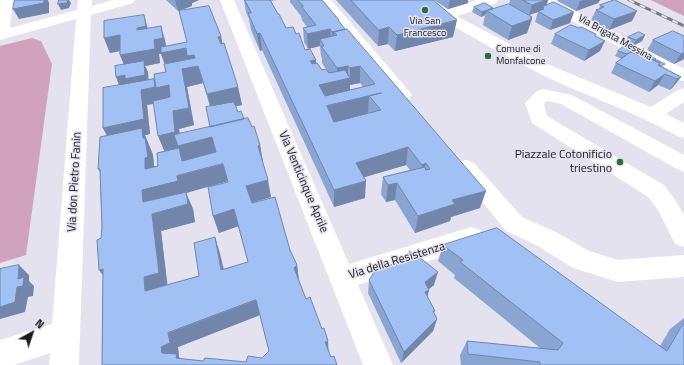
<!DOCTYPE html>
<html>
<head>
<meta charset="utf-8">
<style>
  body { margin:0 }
  #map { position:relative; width:684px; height:365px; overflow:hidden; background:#e3e2ee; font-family:"Titillium Web",sans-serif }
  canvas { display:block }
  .north { position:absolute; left:12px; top:313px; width:40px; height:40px; -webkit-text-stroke:3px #e3e2ee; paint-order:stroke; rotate:40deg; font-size:11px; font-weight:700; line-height:16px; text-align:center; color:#1a1a1e }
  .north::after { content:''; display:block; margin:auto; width:14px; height:18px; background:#1a1a1e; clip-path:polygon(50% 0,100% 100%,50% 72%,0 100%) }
</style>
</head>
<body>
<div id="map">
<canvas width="684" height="365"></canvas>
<div class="north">N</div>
</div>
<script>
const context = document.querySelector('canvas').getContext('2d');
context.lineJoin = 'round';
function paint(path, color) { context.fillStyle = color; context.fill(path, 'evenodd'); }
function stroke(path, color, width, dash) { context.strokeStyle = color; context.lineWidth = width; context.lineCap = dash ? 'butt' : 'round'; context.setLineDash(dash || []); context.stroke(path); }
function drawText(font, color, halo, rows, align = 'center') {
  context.font = font + ' "Titillium Web",sans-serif'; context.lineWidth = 3; context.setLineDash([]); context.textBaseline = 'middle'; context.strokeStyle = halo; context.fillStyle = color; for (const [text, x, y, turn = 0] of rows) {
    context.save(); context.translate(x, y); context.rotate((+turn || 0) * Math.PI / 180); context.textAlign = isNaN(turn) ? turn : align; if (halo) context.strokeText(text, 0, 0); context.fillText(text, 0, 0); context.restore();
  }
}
const green = new Path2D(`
  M651,0H684V16Z
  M32,38L41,41L52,64L26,255L0,263V46Z`);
const minor = new Path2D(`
  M0,0H13L10,28L77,10L78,0H92V6L113,0H135L133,3L91,15L79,365H49L50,353L14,365H0V340L52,324L76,19L0,40Z
  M220,0H234L349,264L471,227L480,230L483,237L480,244L358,285L393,365H363Z
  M316,0H331L409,91L412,95L409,99L403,101L397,99Z
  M413,0H430L447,10L477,0H498L496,3L457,16L547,64L651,107L678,90L684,88V102L666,114L684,123V138L677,136C637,113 594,99 553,80C505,57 460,30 415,3Z
  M538,0H556L684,69V81L678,80L540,3Z
  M543,89L572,95L684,155V172L677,169L561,104L547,101L544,104L547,116L664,185L674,198L684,215V247L675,244L658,210L648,197L532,123L525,103L537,91Z
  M466,160L474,163L522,217L556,232L589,251L618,260L684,255V277L618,282L573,268L538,246L506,231L455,168L458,163Z`);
const rail = new Path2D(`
  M629,0L684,26`);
const wall = new Path2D(`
  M166,0H199L192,3V6L178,11Z
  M244,0H277L271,1L286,28L305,50L316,60V63L322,70L326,69L322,63V58L321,56L320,46L308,49L304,42L303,28L307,27L302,20L301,16L290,2V0H322L339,20V22L480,208L451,217L450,221L415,233L395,200L386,202L381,194L383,177L410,170L406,165L364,177L365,198L334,207L262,50L260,51L251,30L249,19L246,12ZM360,83L363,87L350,90V85Z
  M336,0H433L453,37L395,51L388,44L378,46Z
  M434,0H468V3L448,9Z
  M510,0H548L547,5L570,23L550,30L535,22L538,12L529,15L509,4Z
  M558,0H600L598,3L576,11L557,1Z
  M600,5L632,21L609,30L591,20L596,10L599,9Z
  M474,7L493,8V9L532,17L527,33L508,40L483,25L485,15L481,17L472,12Z
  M555,34L600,51L584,61L551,44Z
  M645,35L642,41L633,46L626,42L628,37Z
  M221,36L222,44L238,87L242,105L236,106L238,112L252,127L260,145L263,162V163L271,197L252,203L290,250L297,265L299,281L306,299L331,357L337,365H102L103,275L100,173L98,169L107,136L103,128L119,85L124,64L120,55V51L110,53L104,38L165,40L166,46ZM159,54H161L165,64L166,72L154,79L148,80V72L145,66L160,63ZM203,83L210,107V127L180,134L179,129L194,125L187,87ZM154,104L165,151L158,166H154L153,155L145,135L150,134L147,105ZM228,181L213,216L219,233L238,226L248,262L224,269L220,254L215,237L199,276L167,285L161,231L195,222L193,209L186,193ZM260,315L269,351L262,358L246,362L203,361L180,359L179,357L178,347Z
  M684,36V59L674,64L647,50L653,40Z
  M634,50L632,53L640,56L656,59L655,61L663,67L681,77L673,87L670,90L658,85L649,92L611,73L616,63L622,59L615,56L618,51Z
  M443,245L660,346L670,329L684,318V365H461L460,355L467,341L540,348L454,278L455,275L438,261Z
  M369,280L434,285L429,289V290L427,297L435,311L434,313L437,319L433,331L401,363L368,293Z`);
const shadedWall = new Path2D(`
  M44,0H48L49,3V13L19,19L13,9Z
  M68,0H69L71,3L69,8L61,10L58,4Z
  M175,0H199L192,3V6L178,11Z
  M450,0H468V3L448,9Z
  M546,0H548L545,9L544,8L542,7L541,11L529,15L532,5Z
  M584,0H600L598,3L576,11L580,1Z
  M493,8L492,13L487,11L485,15L481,17L482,12Z
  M637,11L632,21L609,30L614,19Z
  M574,12L570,23L550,30L553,20Z
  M144,15L148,29L142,42L137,28Z
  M532,17L531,19H532L527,33L508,40L512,26Z
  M338,20H339V30L334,32L335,46H332V32Z
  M457,20L453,37L395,51L397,35Z
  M161,26L165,40L167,52L186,48L194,55L198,66L203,83L187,87L194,125L179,129L181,145L212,137L223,164L228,181L186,193L193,209L195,222L161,231L168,289L145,291L144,277L142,190L165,153L158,136L175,132L167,70L161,54H159L160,63L145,66L148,72L149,86L120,88L116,77L126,70L120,55L154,40Z
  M389,27L388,44L378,46L379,30Z
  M330,29L331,43L320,39V46L308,49L307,34Z
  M260,33L262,50L260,51L257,34Z
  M120,35L125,50L110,53L104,38Z
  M645,35L642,41L633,46L636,40Z
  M221,36L224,53L218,37Z
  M605,41L600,51L584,61L589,50Z
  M684,52V59L674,64L681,54Z
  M316,60L317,77L310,61Z
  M348,66V78H350V68L360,66V83L350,85V95L320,102L319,85L337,81V68Z
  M665,74L658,85L649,92L655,81Z
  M681,77L673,87L670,90L677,79Z
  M154,79L169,85L175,102L162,105L160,99V102L147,105L150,134L145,135L153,155L155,174L153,175L111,143L103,128L141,90Z
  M238,87L242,105L212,111L207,94Z
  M381,93L369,96L368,113L327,124V106Z
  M260,145L263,162L261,163L258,146Z
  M408,147L406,165L355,180L356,163Z
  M426,163L422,181L419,182L422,165Z
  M268,180L271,197L250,203L246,186Z
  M366,181L365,198L334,207V190Z
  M397,183L395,200L386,202L388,185Z
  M486,191L480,208L451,217L450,221L415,233L418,216L452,200Z
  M234,209L239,226L219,233L213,216Z
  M215,237L220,254L227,286L221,270Z
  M19,265L29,275V281L34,286L33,296L28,297L25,312L0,319V307L17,287Z
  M297,265L299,281L294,268Z
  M103,269L111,286L99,270Z
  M438,272L434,285L426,291L429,290L426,303L425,282Z
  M256,300L260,315L178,347L179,357L185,365L162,353L161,347L168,333Z
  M437,319L433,331L401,363L404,352Z
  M328,341L329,355L325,342Z`);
const building = new Path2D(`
  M15,0H44V3L13,9Z
  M59,0H68L67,3L58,4Z
  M245,0H270L278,14H279L286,28L293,27L296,34L299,33L305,50L310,49L316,60L310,61L312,64L317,63L322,70L326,69L329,73L345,70L350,78L319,85L325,96L375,84L360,66L350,68L348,66L337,68L321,46H324L320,39L337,35L334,32L347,29L486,191L452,200L455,204L418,216L397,183L388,185L383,177L425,167L426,170L430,169L426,163L422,165L408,147L356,163L366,181L334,190L260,33L257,34L248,13H251ZM381,93L369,96L381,110L334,122L327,106Z
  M298,0H322L339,20H338L345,29L332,32L330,29L307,34L303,28L316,25L301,6H303Z
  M351,0H433L457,20L397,35L389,27L379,30Z
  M523,0H546L532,5Z
  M615,0L637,11L614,19L596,10L604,7L600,5Z
  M554,2L574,12L553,20L538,11L544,9L542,8H544L542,7Z
  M485,3L493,8L482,12L474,7Z
  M509,4L532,17L530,18L532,19L512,26L487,11Z
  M209,6L221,36L218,37L221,44L224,43L238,87L207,94L198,66L182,69L189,108L173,111L175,132L158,136L153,101L170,97L169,85L156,88L154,74L166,72L164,64L195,58L194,55L187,56L186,48L161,53V47L187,42L179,11Z
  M144,15L146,26L137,28V30L161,26L163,38L154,40L155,49L120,55V35L104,38V21Z
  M571,25L579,28L581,27L596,34L595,36L605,41L589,50L555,34Z
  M673,31L684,36V52L681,54L653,40Z
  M639,32L645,35L636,40L628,37Z
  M624,46L634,50L627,54L618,51Z
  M631,52L640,56L642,55L660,63L658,65L681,77L677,79L665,74L655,81L616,63Z
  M650,56L656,59L654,60L647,57Z
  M657,60L665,64L661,66L659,65L660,63L655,61Z
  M144,61L145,75L125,79V75L116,77L115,66Z
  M154,79L155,87L141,90L144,119L103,128V88Z
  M234,102L238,112L241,111L244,119L210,127L206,107Z
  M248,118L252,127L254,126L260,145L258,146L268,180L246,186L252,203L275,197L290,250L297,265L294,268L306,299L310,297L322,329L324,328L328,341L325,342L331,357L334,356L337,365H102L103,269L99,270L97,240L101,238L102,227L100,169H98L100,137L142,128L143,138H145L148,157L145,158V169L158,166L157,153L179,148L182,161L216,152L212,137L178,146L174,135ZM223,164L228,182L208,187L213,216L234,209L248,262L221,270L215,237L194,243L199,276L145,291L144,277L159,273L152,214L188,204L186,192L143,202L142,190L178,181L177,176ZM256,300L269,351L262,358L248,356L246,362L205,358L203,361L176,358L177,354L162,353L161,347L170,343L168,333Z
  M497,228L667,351L684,322V365H540V362L468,354L467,341L558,350L563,343L460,262L463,260L443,245Z
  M419,257L438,272L425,282L429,290L425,292L435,311H433L437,319L404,352L369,280L376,269Z
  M19,265L18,279L24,277L23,286L17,287L15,302L0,307V269Z`);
const markers = [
  [425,10,4,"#2b6e39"],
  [488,56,4,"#2b6e39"],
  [620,162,4,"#2b6e39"]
];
const farPoinames = [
  ["Via San",425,22],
  ["Francesco",425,34],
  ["Comune di",496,50,"left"],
  ["Monfalcone",496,62,"left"]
];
const farStreetnames = [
  ["Via Brigata Messina",615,38,29]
];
const poiNames = [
  ["Piazzale Cotonificio",612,155],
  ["triestino",612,169]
];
const streetNames = [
  ["Via don Pietro Fanin",75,182,-87],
  ["Via Venticinque Aprile",303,182,67],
  ["Via della Resistenza",397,261,-17]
];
paint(green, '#d1a2bc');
paint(minor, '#fff');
stroke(rail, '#797981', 3);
stroke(rail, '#e3e2ee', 2, [6]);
paint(wall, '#8aa5d1');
paint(shadedWall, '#7186aa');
paint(building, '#a1c0f3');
stroke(building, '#7186aa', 1);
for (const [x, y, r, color] of markers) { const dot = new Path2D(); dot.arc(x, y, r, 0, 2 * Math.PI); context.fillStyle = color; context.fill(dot); stroke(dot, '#e3e2ee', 1.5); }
drawText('10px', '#1a1a1e', '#e3e2ee', farPoinames);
drawText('10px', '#1a1a1e', '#e3e2ee', farStreetnames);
drawText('12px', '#1a1a1e', '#e3e2ee', poiNames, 'right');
drawText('12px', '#1a1a1e', '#e3e2ee', streetNames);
</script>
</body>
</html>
